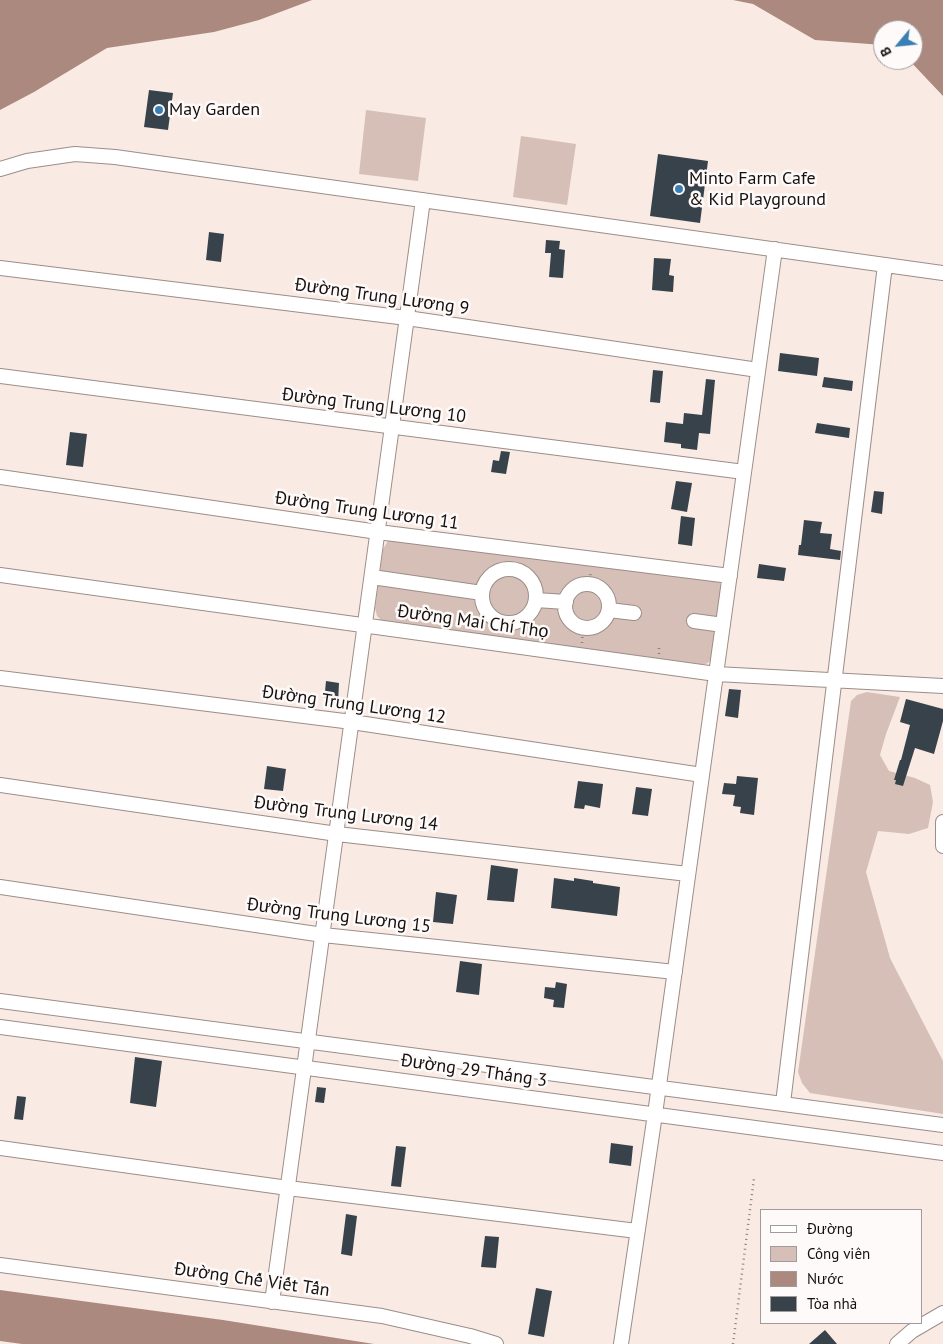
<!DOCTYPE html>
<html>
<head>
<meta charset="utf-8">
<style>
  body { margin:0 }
  #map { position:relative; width:943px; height:1344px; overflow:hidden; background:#faeae4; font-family:"PT Sans",sans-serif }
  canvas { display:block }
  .legend { position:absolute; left:760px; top:1209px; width:162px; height:115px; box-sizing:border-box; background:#fefaf9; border:1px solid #a19c9b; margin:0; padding:6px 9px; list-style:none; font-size:15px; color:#15100e }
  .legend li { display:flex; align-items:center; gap:10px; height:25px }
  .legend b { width:25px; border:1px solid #a19c9b }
  .north { position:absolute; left:873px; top:20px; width:50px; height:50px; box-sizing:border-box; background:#fefaf9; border:1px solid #a19c9b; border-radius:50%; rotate:242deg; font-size:14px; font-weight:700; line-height:20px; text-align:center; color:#15100e }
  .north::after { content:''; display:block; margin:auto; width:18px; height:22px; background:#397fb4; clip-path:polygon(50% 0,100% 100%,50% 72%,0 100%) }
</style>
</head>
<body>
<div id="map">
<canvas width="943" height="1344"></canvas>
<ul class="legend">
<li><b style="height:6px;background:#fff"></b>Đường</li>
<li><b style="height:14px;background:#d6bfb7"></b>Công viên</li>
<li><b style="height:14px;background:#ac897e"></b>Nước</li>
<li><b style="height:14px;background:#38424b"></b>Tòa nhà</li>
</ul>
<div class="north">B</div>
</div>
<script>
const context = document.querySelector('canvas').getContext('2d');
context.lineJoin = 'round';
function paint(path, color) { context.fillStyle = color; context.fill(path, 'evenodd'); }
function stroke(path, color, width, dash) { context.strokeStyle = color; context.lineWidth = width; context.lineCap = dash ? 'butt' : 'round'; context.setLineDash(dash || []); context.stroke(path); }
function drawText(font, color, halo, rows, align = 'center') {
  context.font = font + ' "PT Sans",sans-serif'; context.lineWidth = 5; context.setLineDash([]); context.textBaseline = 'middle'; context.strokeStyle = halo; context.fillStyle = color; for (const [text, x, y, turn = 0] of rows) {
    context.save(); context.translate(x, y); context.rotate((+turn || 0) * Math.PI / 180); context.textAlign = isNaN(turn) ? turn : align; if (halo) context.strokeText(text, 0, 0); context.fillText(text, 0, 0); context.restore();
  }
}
const green = new Path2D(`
  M366,110L426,118L418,181L359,174Z
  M521,136L576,144L567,205L513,197Z
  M389,539L710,579L720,583L723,592L712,660L706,664H700L382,621L377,616L375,608L383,549Z
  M867,692L900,697L886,734L880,755L889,771L915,778L930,785L933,802L928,828L909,834L878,831L866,872L890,958L943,1061V1114L810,1093L802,1083L798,1072L851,701L857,695Z`);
const water = new Path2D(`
  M0,0H312L259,20L214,32L107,48L34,92L0,110Z
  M733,0H943V96L909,60H913V30H883V45L815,40L753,4Z
  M0,1290L223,1320L374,1344H22L0,1341Z`);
const building = new Path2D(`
  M149,90L173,93L168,130L144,127Z
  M658,154L708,161L700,223L650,216Z
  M209,232L224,234L221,262L206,260Z
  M546,240L560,241L559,249L565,250L563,278L549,277L551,253H545Z
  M654,258L671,259L669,275L674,276L673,292L652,290Z
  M780,353L819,358L817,376L778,371Z
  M653,370L663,371L660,403L650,402Z
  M824,377L853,381L852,391L822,387Z
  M706,379L715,380L710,434L699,433L697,450L681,448V444L664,442L666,422L683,424L684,413L702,415Z
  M817,423L850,428L849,438L815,433Z
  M70,432L87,434L83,467L66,465Z
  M501,451L510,452L506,474L491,472L493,460L499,461Z
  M676,481L692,483L687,512L671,509Z
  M874,491L884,492L882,514L871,512Z
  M681,516L695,518L692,546L678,544Z
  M804,520L822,522L820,533L832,534L830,549L841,551L840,560L798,555L799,545H801Z
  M759,564L786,568L784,581L757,578Z
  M326,681L339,683L338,703L324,702Z
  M729,689L741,690L738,718L725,716Z
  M906,699L943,709V721L934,754L915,748L903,786L895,784L896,780H894L900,760H901L910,725L900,722Z
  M267,766L286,769L283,791L264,789Z
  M737,776L758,778L754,815L740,813L741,807L733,806L735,795L722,794L724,783L736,784Z
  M578,781L603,784L600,808L585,805L584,809L574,808Z
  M636,787L652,789L648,816L632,814Z
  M491,865L518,869L514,902L487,900Z
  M554,878L574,881V878L593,881V883L620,887L617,916L551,908Z
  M436,892L457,895L453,924L433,922Z
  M460,961L482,964L479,995L456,992Z
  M556,982L567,984L564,1008L553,1007L554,1000L544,998L545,987L555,988Z
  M135,1057L162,1061L156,1107L130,1103Z
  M317,1087L326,1088L324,1103L315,1102Z
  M17,1096L26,1097L23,1120L14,1119Z
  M611,1143L633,1146L631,1166L609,1163Z
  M396,1146L406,1147L401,1187L391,1186Z
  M346,1214L357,1216L352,1256L341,1254Z
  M485,1236L499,1237L496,1268L481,1267Z
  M536,1288L552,1291L544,1337L528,1334Z
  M825,1330L837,1344H809Z`);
const path = new Path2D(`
  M513,569L514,560
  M589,585L591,571
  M504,633L505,623
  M582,643L583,627
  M659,654V646
  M733,1344L754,1178`);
const minor = new Path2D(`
  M0,169L27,161L75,154L115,157L943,273
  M0,268L407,318L758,370
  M0,376L744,472
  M0,477L378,532L730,576
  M482 596a27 27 0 1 1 54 0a27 27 0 1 1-54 0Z
  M0,575L716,674L943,686
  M372,577L482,593
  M565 606a22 22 0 1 1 44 0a22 22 0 1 1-44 0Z
  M536,600L566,602
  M609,610L634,613
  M694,621L723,625
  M0,678L352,722L702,775
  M0,785L337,834L688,874
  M943,822V846
  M0,887L323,935L675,972
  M0,1001L943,1125
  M0,1027L943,1153
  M783,1103L885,265
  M0,1148L288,1188L637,1231
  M0,1265L382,1316L470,1336L496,1344
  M272,1302L423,200
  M621,1344L655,1114L775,249
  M897,1344L912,1331L943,1313`);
const markers = [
  [159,110,5,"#397fb4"],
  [679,189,5,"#397fb4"]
];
const poiNames = [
  ["May Garden",169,110],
  ["Minto Farm Cafe",689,179],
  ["& Kid Playground",689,200]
];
const streetNames = [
  ["Đường Trung Lương 9",382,297,8],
  ["Đường Trung Lương 10",374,406,7],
  ["Đường Trung Lương 11",367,511,8],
  ["Đường Mai Chí Thọ",473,622,8],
  ["Đường Trung Lương 12",354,705,8],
  ["Đường Trung Lương 14",346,814,7],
  ["Đường Trung Lương 15",339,916,7],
  ["Đường 29 Tháng 3",474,1071,8],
  ["Đường Chế Viết Tấn",252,1280,8]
];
paint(green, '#d6bfb7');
paint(water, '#ac897e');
paint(building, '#38424b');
stroke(minor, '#9c8d88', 16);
stroke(path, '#8a7f7b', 2.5, [1, 4]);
stroke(minor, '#fff', 14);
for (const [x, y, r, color] of markers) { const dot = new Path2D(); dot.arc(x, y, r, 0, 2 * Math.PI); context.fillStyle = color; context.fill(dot); stroke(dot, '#fefaf9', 2); }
drawText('18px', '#15100e', '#fefaf9', poiNames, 'left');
drawText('18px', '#15100e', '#fefaf9', streetNames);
</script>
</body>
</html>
